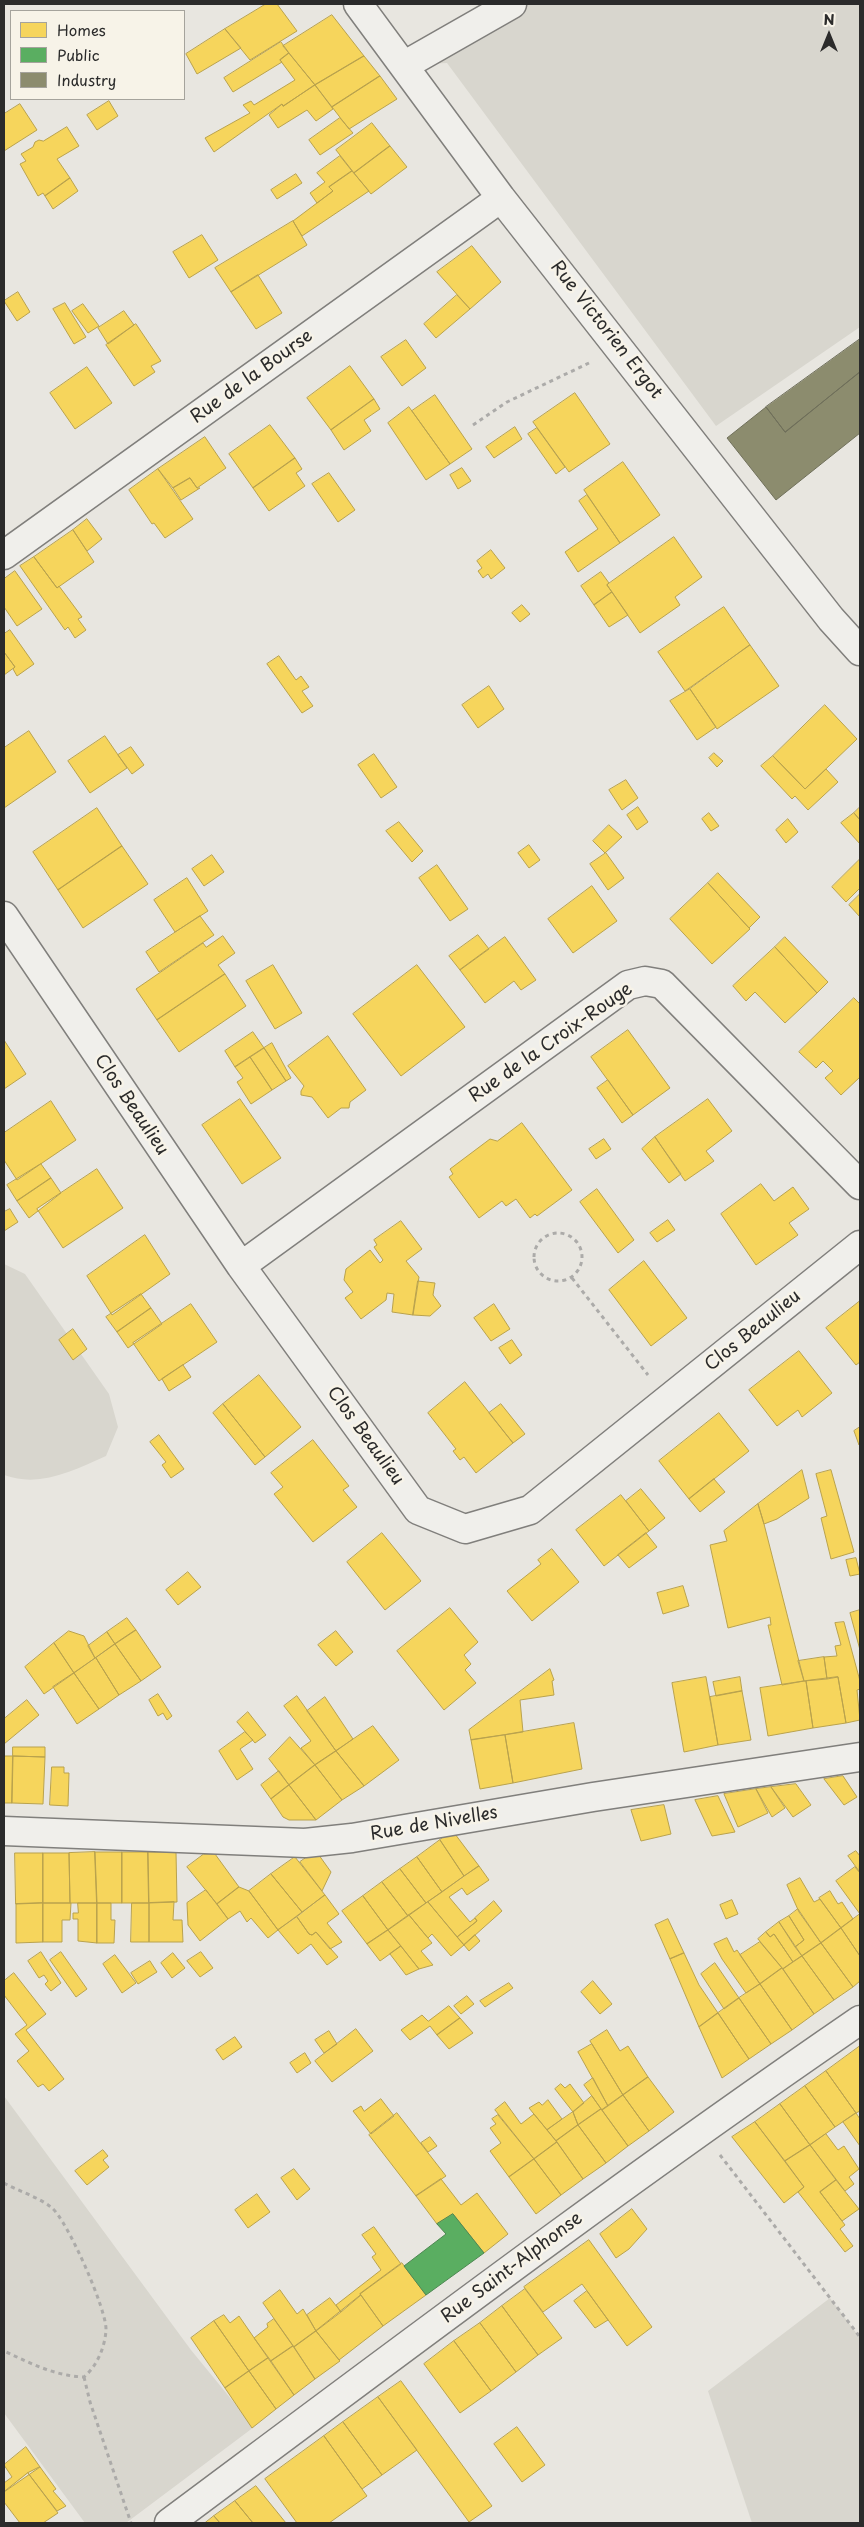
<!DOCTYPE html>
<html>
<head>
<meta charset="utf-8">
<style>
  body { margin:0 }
  #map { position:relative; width:864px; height:2527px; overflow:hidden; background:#e8e6e0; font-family:"Playpen Sans",sans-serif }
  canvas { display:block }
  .frame { position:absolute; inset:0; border:5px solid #2b2b2b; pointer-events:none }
  .legend { position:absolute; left:10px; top:10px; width:175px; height:90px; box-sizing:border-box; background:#f7f3e8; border:1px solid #a5a39c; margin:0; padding:6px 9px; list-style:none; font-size:15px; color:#2b2b2b }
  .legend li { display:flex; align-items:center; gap:10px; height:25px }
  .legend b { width:25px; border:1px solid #a5a39c }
  .north { position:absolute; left:804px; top:10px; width:50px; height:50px; -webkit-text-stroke:4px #f7f3e8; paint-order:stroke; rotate:0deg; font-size:14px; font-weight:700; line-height:20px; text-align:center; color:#2b2b2b }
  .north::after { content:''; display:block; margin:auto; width:18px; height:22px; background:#2b2b2b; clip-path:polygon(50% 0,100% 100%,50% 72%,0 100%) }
</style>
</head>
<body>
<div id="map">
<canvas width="864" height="2527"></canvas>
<div class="frame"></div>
<ul class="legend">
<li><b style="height:14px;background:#f6d55c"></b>Homes</li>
<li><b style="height:14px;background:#5aae61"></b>Public</li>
<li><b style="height:14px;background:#8c8c6e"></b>Industry</li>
</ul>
<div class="north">N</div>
</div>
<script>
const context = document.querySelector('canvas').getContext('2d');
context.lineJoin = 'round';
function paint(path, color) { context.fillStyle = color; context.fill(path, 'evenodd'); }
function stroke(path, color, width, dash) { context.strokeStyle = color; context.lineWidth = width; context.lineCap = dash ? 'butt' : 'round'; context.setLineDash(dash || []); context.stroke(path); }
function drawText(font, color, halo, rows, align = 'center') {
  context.font = font + ' "Playpen Sans",sans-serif'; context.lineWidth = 5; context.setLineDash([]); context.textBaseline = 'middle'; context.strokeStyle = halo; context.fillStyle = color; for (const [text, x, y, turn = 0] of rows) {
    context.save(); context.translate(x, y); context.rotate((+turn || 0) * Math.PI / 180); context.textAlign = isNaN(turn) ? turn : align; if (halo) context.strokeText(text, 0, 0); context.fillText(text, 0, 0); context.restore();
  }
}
const green = new Path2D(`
  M512,4H860V327L716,426L447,63L405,65Z
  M4,1264L25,1274L109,1394L118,1427L106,1456C72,1471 40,1488 4,1475Z
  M4,2096L191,2350L254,2427L126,2523H85L4,2413Z
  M830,2298L860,2338V2523H752L708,2391Z`);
const homes = new Path2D(`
  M266,4H277L297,31L250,60L225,29Z
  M332,15L364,56L315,85L283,46Z
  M225,29L241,48L197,74L186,54Z
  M281,42L289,53L280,60L282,62L233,92L224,78Z
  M289,53L315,85L283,106L282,104L214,152L205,138L250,113L243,105L251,101L254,105L295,80L280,60Z
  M364,56L380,76L332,107L315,85Z
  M380,76L397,99L349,129L332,107Z
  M315,85L333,109L316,121L307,110L278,128L269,115L282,104L283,106Z
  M109,101L118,116L97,130L87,115Z
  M20,104L37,130L4,151V114Z
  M340,118L353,133L320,155L309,140Z
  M372,123L390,146L354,173L336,150Z
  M67,127L79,146L57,159L70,178L45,196L43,193L38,196L20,164L26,161L21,154L33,147L35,142L39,140L43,141Z
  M390,146L407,167L371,194L354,173Z
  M340,156L352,171L329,187L333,191L317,203L310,193L325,182L317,173Z
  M352,171L369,191L302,236L293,221L333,191L329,187Z
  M296,174L302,183L277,199L271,190Z
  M70,178L78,191L53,209L45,196Z
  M293,221L307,245L231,292L215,268Z
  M202,235L218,260L189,278L173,252Z
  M472,246L501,282L470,309L437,272Z
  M258,275L282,313L256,329L231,292Z
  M18,292L30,312L17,321L4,301Z
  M457,295L470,309L436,338L424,324Z
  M65,303L86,337L74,344L53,309Z
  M83,304L99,326L88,333L72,311Z
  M124,311L134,325L108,344L98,328Z
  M136,324L161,361L151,366L155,372L134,386L106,345Z
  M406,340L426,368L402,386L381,357Z
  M350,366L374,399L331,430L307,398Z
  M87,367L112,403L75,429L50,393Z
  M575,393L610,444L569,472L533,422Z
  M435,395L472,449L450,464L412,411Z
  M374,399L380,409L364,420L371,431L344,450L331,430Z
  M409,407L450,464L426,480L388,423Z
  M270,425L295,458L253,488L229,454Z
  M515,427L522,439L494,458L486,447Z
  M537,428L565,467L556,474L528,434Z
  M205,437L226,468L197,488L190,478L173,488L158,469Z
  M295,458L302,469L296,473L305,486L269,511L253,488Z
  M623,462L660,515L620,543L584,490Z
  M462,468L471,481L458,489L450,475Z
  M158,469L193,519L165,538L154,523L152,524L129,490Z
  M329,473L355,510L338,522L312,484Z
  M190,478L197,488H200L181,500L173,488Z
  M587,495L620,543L578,572L565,552L598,529L579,501Z
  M87,519L102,539L87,551L73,530Z
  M73,530L94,562L57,588L34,557Z
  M674,537L702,577L675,597L680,605L640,633L607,585Z
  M491,550L505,568L491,579L488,574L483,578L478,571L482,568L477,561Z
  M34,557L57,588L59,586L82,617L78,619L86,630L75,638L68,627L65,630L20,566Z
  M15,571L42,609L17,626L4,607V579Z
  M601,572L609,583L607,585L612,592L594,605L581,586Z
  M612,592L628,615L609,627L594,605Z
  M522,605L530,614L520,622L512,613Z
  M724,607L750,645L685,691L658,652Z
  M10,630L34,664L17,676L13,669L15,667L4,652V634Z
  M750,645L779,686L717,729L690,689Z
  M4,652L15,667L4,675Z
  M279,656L296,680L301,676L309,687L302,691L313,706L302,713L267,664Z
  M489,686L504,709L478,728L462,705Z
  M690,689L716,727L697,740L670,701Z
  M825,705L857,739L805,789L773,756Z
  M29,731L56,772L4,808V748Z
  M105,736L127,768L90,793L68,761Z
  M131,747L144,765L132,774L118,755Z
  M714,753L723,761L717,767L709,758Z
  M374,754L397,787L381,798L358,765Z
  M773,756L805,789L826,769L838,782L808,810L795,796L792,799L761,766Z
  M626,780L638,798L622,810L609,790Z
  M638,807L648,822L637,830L627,815Z
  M860,807V820L854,813Z
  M97,808L122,846L58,890L33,852Z
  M709,813L719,826L711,831L702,819Z
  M854,813L860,820V844L841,823Z
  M788,819L798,832L786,843L776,830Z
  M399,822L423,851L412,862L386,831Z
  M609,825L622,837L605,853L593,841Z
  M529,845L540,860L529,868L518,853Z
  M122,846L148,884L83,928L58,890Z
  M606,853L624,878L608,890L590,864Z
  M212,855L224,872L204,886L192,869Z
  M860,859V888L846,902L832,887Z
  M437,865L468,909L450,921L419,878Z
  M718,873L760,917L749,928L708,883Z
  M187,878L208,911L175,932L154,900Z
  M708,883L750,929L712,964L670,919Z
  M592,886L617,921L573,953L548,919Z
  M860,894V917L849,905Z
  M200,916L214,935L159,972L146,952Z
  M478,935L489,949L460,970L449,956Z
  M223,936L235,953L218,965L225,974L157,1020L136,989L203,943L206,947Z
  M505,937L536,980L521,990L514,981L485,1003L460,970Z
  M785,937L828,982L817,993L775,947Z
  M775,947L817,993L785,1023L755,992L746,1001L733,986Z
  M273,965L302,1013L275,1029L246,981Z
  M417,965L465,1027L401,1076L353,1014Z
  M225,974L246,1006L179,1052L157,1020Z
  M854,998L860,1004V1077L841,1095L825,1078L833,1071L823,1061L816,1068L799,1052Z
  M628,1030L670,1088L633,1115L591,1057Z
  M253,1032L264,1048L235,1067L225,1051Z
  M328,1036L366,1090L350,1102L349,1108H341L328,1118L312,1097L301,1095V1091L304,1086L288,1066Z
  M4,1040L26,1074L4,1089Z
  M272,1043L291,1078L286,1081L264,1048Z
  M264,1048L286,1081L272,1090L250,1057Z
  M250,1057L272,1090L251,1104L237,1082L243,1078L235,1067Z
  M608,1080L633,1115L622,1123L597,1088Z
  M240,1099L281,1158L242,1184L202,1125Z
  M708,1099L732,1131L706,1151L714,1161L685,1181L655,1137Z
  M51,1101L76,1140L17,1180L4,1160V1133Z
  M522,1123L572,1190L537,1216L535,1214L530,1218L516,1199L506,1206L502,1201L479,1218L449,1177L453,1174L450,1169L490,1139L497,1141Z
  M655,1137L681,1174L669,1183L642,1149Z
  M604,1139L611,1149L596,1159L589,1149Z
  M41,1164L51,1178L17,1201L7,1185Z
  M97,1169L123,1208L63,1248L37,1209Z
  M51,1178L61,1193L29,1218L17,1201Z
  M761,1184L774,1201L793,1187L809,1209L789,1223L798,1235L756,1265L721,1214Z
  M597,1189L634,1240L618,1253L580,1202Z
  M10,1209L18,1222L4,1231V1212Z
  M668,1220L675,1230L657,1242L650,1233Z
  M401,1221L422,1249L406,1261L419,1277L413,1315L392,1312L394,1294L387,1293L386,1300L361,1319L345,1298L353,1292L344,1280L346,1269L370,1250L380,1263L383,1260L374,1247L377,1245L374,1240Z
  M145,1235L170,1274L112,1315L87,1276Z
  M644,1261L687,1318L651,1346L609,1290Z
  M418,1281L435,1283L433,1295L441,1306L430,1316L413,1315Z
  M141,1294L151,1308L117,1332L106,1317Z
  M860,1301V1362L856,1365L826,1328Z
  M191,1304L217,1342L159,1381L133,1343Z
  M494,1304L510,1329L491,1341L474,1318Z
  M151,1308L162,1324L128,1348L117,1332Z
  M73,1329L87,1349L73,1360L59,1340Z
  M512,1340L522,1355L510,1364L499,1348Z
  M799,1351L832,1393L802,1417L798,1410L777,1426L749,1390Z
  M183,1365L191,1377L169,1391L162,1379Z
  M259,1375L301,1427L265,1457L223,1404Z
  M465,1382L513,1443L476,1473L464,1457L460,1460L453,1451L456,1449L428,1413Z
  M223,1404L265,1457L255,1465L213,1413Z
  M501,1404L525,1434L513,1443L489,1413Z
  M719,1413L749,1451L689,1499L659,1461Z
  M860,1427V1443L859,1445L854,1431Z
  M159,1435L184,1469L171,1478L162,1465L166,1462L150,1442Z
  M313,1440L349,1486L343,1490L357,1507L313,1542L274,1494L283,1487L271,1473Z
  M802,1470L809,1498L777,1519L764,1524L758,1504Z
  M831,1470L854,1552L831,1559L821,1518L827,1516L816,1474Z
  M714,1479L725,1492L700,1512L689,1499Z
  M641,1489L665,1518L649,1531L626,1501Z
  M621,1495L649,1531L604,1566L576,1530Z
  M758,1504L764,1524L804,1681L782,1685L768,1625H771L770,1617L728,1628L710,1545L727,1541L724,1531Z
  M382,1533L421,1581L385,1610L347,1562Z
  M646,1533L657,1547L629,1568L618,1555Z
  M552,1549L579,1582L532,1621L507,1591L541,1564L538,1560Z
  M856,1558L860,1574L850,1576L846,1560Z
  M188,1572L201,1587L178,1605L166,1590Z
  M683,1586L689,1606L663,1614L657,1593Z
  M450,1608L478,1642L464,1655L471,1664L465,1670L476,1683L444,1710L397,1651Z
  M860,1610V1650L850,1613Z
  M127,1618L136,1630L115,1644L107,1632Z
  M844,1622L860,1681V1689L857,1690L860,1720L846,1723L838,1677L827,1679L824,1657L837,1656L835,1646L841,1645L835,1623Z
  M136,1630L161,1667L141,1681L115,1644Z
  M69,1631L84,1636L95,1658L74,1673L54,1643Z
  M336,1631L353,1652L336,1666L318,1645Z
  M107,1632L115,1644L95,1658L88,1646Z
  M54,1643L74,1673L44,1694L25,1667Z
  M115,1644L141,1681L119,1695L96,1658Z
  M824,1657L827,1679L804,1681L798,1661Z
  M96,1658L119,1695L99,1709L74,1673Z
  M550,1669L554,1680L552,1681L554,1695L520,1700L523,1732L471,1740L469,1730Z
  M74,1673L99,1709L77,1724L53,1687Z
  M706,1677L718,1745L684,1752L672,1683Z
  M740,1677L742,1691L716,1696L713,1682Z
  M838,1677L846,1723L813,1728L806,1681Z
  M804,1681H806L813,1728L768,1736L760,1688Z
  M742,1691L751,1740L718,1745L710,1697Z
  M158,1694L172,1716L167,1720L163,1713L158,1716L149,1700Z
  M297,1696L336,1751L315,1765L301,1748L311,1741L284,1706Z
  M325,1697L353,1739L336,1751L307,1711Z
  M27,1700L39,1715L4,1744V1719Z
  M248,1712L266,1735L255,1743L237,1722Z
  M574,1723L582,1769L513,1783L505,1735Z
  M373,1726L399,1760L364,1786L336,1751Z
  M245,1732L253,1740L240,1749L253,1769L237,1780L219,1751Z
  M505,1735L513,1783L480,1789L471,1740Z
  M290,1737L315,1765L289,1785L269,1759Z
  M13,1747H45V1757L13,1756Z
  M336,1751L364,1786L342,1800L315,1765Z
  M4,1756H13L12,1803H4Z
  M13,1756L45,1757L43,1804L12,1803Z
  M315,1765L342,1800L316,1820L289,1785Z
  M52,1767H64V1773H69L68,1806L50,1805Z
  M279,1771L289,1785L271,1799L261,1785Z
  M843,1776L857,1797L844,1805L824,1779Z
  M796,1784L811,1805L793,1817L771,1787Z
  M289,1785L316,1820H289L283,1817L271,1799Z
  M771,1787L785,1808L772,1817L756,1789Z
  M756,1789L768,1813L738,1827L724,1794Z
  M718,1796L735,1832L712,1836L695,1800Z
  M664,1805L671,1834L641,1841L631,1810Z
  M452,1830L479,1866L464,1876L440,1840Z
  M440,1840L464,1876L442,1892L417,1857Z
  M316,1851L331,1872L322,1891L300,1862Z
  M856,1851L860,1856L859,1871L848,1856Z
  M95,1852H122V1903H97Z
  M95,1852L97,1903H70L69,1853Z
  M122,1852H148L149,1903H122Z
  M148,1852H176L177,1902L149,1903Z
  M15,1853H43V1903L16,1904Z
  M43,1853H69L70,1903H43Z
  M204,1854H215L239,1887L217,1904L187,1867Z
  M295,1857L325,1895L302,1912L271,1874Z
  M417,1857L442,1892L426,1903L400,1869Z
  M479,1866L489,1880L467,1895L462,1888L449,1897L470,1922L475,1918L477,1921L457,1937L428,1902Z
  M855,1867L860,1873V1914L836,1881Z
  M400,1869L426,1903L408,1916L382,1882Z
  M271,1874L302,1912L278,1930L249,1891Z
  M800,1878L814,1902L820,1899L841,1928L821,1943L799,1912L787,1885Z
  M382,1882L408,1916L388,1930L363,1896Z
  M239,1887L249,1891L278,1930L268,1938L251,1918L247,1922L240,1911L228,1919L217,1904Z
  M206,1890L228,1919L200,1941L188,1925L187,1903Z
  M830,1891L838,1904L842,1902L853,1919L841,1928L819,1898Z
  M325,1895L339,1914L327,1923L342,1942L330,1949L316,1932L312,1935L309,1934L297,1917Z
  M363,1896L388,1930L367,1944L342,1911Z
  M732,1900L738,1914L726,1919L720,1905Z
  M494,1901L502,1911L464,1945L457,1937L477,1921L475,1918Z
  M174,1902L173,1920H182L183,1942H149V1903Z
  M428,1902L464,1945L451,1956L432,1934L428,1938L409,1915Z
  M43,1903H71L70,1920H62V1942H43Z
  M43,1903V1942L16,1943V1904Z
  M78,1903H97V1943L78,1941V1919H73V1913H78Z
  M97,1903H111V1920H115L114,1943H97Z
  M132,1903H149V1942H131Z
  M798,1909L821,1943L802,1956L795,1947L804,1940L789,1916Z
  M860,1914V1956L841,1928Z
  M409,1915L432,1943L421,1951L433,1965L419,1969L388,1930Z
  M789,1916L804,1940L795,1947L779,1922Z
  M297,1917L309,1934L312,1935L316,1932L338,1957L327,1965L311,1944L298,1954L278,1930Z
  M668,1919L684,1953L670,1959L655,1925Z
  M779,1922L802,1956L793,1962L774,1934L770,1937L766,1932Z
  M841,1928L860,1956V1981L853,1987L821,1943Z
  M388,1930L401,1946L380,1961L367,1944Z
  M766,1932L770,1937L774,1934L793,1962L783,1969L758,1939Z
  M475,1935L480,1941L469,1951L464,1945Z
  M727,1938L734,1952L737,1950L760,1984L746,1993L722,1959L714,1944Z
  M760,1942L782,1968L760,1984L740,1955Z
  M821,1943L853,1987L834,2000L802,1956Z
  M401,1946L419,1969L406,1975L390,1954Z
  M41,1952L61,1983L51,1991L45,1984L48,1981L44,1975L39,1978L28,1961Z
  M61,1952L87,1989L76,1997L50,1960Z
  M201,1952L213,1968L200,1977L187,1961Z
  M173,1953L185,1968L172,1978L161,1963Z
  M684,1953L699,1985L718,2013L699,2027L670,1959Z
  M115,1955L136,1983L122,1993L103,1964Z
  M802,1956L834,2000L814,2014L783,1969Z
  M150,1961L157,1972L138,1984L131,1973Z
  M715,1963L739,1998L724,2009L701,1974Z
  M782,1968L814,2014L792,2030L760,1984Z
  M14,1973L46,2014L26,2030L64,2079L49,2091L43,2084L38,2087L17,2061L29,2051L15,2034L27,2025L4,1995V1981Z
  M593,1981L612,2004L600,2014L581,1992Z
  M509,1983L513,1988L485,2007L480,2001Z
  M760,1984L792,2030L771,2044L739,1998Z
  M467,1996L474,2004L461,2014L454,2006Z
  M739,1998L771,2044L749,2059L718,2013Z
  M449,2006L460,2018L437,2035L430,2026L410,2040L401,2030L422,2015L428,2021Z
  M718,2013L749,2059L722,2078L699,2027Z
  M460,2018L473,2033L449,2049L437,2035Z
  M356,2029L373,2051L332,2082L315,2061Z
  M607,2030L620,2051L628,2046L648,2077L623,2095L590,2041Z
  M329,2031L337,2044L324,2053L315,2040Z
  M235,2037L242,2047L223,2060L216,2050Z
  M592,2044L623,2095L608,2106L578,2052Z
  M860,2046V2111L856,2113L826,2071Z
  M305,2053L311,2063L297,2073L290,2063Z
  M826,2071L856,2113L835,2127L805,2086Z
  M648,2077L674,2112L649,2131L623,2095Z
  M593,2078L608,2106L602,2110L584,2085Z
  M561,2084L565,2088L570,2084L584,2103L573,2112L555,2089Z
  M805,2086L835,2127L810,2145L780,2104Z
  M623,2095L649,2131L628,2146L602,2110Z
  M592,2096L601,2109L578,2125L573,2112Z
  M381,2099L394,2116L371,2134L353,2111L361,2106L364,2111Z
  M548,2100L562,2119L547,2130L529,2108L539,2102L542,2105Z
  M505,2102L521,2124L534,2114L557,2142L534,2159L495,2110Z
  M780,2104L810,2145L785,2161L755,2122Z
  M601,2109L628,2146L606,2163L578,2125Z
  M573,2112L578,2125L556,2141L547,2130Z
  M397,2113L446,2176L416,2196L369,2135Z
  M856,2113L860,2119V2146L843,2122Z
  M498,2115L534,2159L509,2177L490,2151L501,2143L490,2128L496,2124L492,2119Z
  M755,2122L804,2187L784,2203L732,2137Z
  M578,2125L606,2163L583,2179L556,2141Z
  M826,2134L838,2150L844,2146L859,2169L849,2177L854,2184L845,2191L810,2145Z
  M430,2137L437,2146L428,2152L421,2143Z
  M557,2142L583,2179L561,2195L534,2159Z
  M810,2145L836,2180L820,2192L845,2225L840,2229L853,2246L845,2252L798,2192L804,2187L785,2161Z
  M103,2150L108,2156L103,2160L109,2167L87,2185L75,2171Z
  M534,2159L561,2195L536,2214L509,2177Z
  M294,2169L310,2189L297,2200L281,2178Z
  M441,2179L461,2205L477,2193L508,2234L484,2253L453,2214L437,2224L416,2196Z
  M836,2180L859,2209L842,2221L820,2192Z
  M257,2194L270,2212L248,2228L235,2210Z
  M632,2209L647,2229L629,2249L616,2258L600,2234Z
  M374,2227L401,2264L360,2294L361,2295L341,2312L336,2305L381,2270L372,2257L376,2254L362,2235Z
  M589,2240L652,2327L627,2346L582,2284L543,2312L524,2287Z
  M402,2263L426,2295L383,2326L360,2294Z
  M525,2289L562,2338L538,2355L502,2306Z
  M280,2290L297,2314L303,2309L316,2331L294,2347L263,2303Z
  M587,2291L608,2320L595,2328L574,2301Z
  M361,2295L383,2326L339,2360L316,2331Z
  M330,2298L341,2312L316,2331L307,2315Z
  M502,2306L538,2355L516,2372L480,2323Z
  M224,2315L230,2323L239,2316L268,2358L249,2371L214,2321Z
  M274,2319L293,2346L271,2361L254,2338L268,2327L267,2324Z
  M214,2321L249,2371L225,2388L191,2338Z
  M480,2323L516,2372L491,2391L454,2341Z
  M316,2331L340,2361L315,2379L294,2347Z
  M454,2341L491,2391L460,2413L424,2364Z
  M293,2346L315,2379L294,2395L271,2361Z
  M268,2358L294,2395L276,2409L249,2371Z
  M249,2371L276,2409L252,2428L225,2388Z
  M401,2381L492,2506L469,2522L378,2397Z
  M378,2397L417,2450L382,2475L343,2422Z
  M343,2422L382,2475L362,2489L324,2436Z
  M517,2427L545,2465L522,2482L494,2444Z
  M324,2436L367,2496L329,2523H297L265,2479Z
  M26,2447L40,2467L4,2492V2483L12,2477L4,2465Z
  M40,2467L56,2489L53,2491L66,2506L57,2511L28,2473Z
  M28,2473L58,2513L43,2523H20L4,2502V2492Z
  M256,2486L286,2523H253L235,2501Z
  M235,2501L253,2523H220L214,2516Z
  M214,2516L220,2523H205Z`);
const public = new Path2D(`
  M453,2214L484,2253L426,2295L404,2266L446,2234L437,2224Z`);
const industry = new Path2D(`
  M860,339V372L785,432L766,407Z
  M860,372V433L776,500L727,438L766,407L785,432Z`);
const path = new Path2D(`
  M473,425L507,402L589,363
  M534 1257a24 24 0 1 1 48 0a24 24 0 1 1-48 0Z
  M572,1278L648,1375
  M720,2155L860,2337
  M4,2183C18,2191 39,2197 52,2208C67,2220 107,2310 106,2330C105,2347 97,2366 84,2377C55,2376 30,2363 4,2351
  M84,2377L90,2402L131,2523`);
const minor = new Path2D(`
  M358,4L501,198L831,619L860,651
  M405,65L512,4
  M4,555L501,198
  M4,916L241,1266L418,1510L465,1529L530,1510L860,1245
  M241,1266L628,985L645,981L662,984L860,1185
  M4,1831L305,1843L352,1838L593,1797L860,1757
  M169,2523C397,2353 625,2181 860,2020`);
const streetNames = [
  ["Rue Victorien Ergot",606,330,52],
  ["Rue de la Bourse",252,377,-36],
  ["Rue de la Croix-Rouge",551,1043,-35],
  ["Clos Beaulieu",131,1105,56],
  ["Clos Beaulieu",753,1331,-39],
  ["Clos Beaulieu",365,1436,54],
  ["Rue de Nivelles",434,1824,-10],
  ["Rue Saint-Alphonse",512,2268,-37]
];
paint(green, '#d8d6ce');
paint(homes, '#f6d55c');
stroke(homes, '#b9a24d', 1);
paint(public, '#5aae61');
stroke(public, '#4c8751', 1);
paint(industry, '#8c8c6e');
stroke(industry, '#6f6f5a', 1);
stroke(minor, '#807f7c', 31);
stroke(path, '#acaba9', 3, [4, 4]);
stroke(minor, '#f0efeb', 28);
drawText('18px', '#2b2b2b', '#f7f3e8', streetNames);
</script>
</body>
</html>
